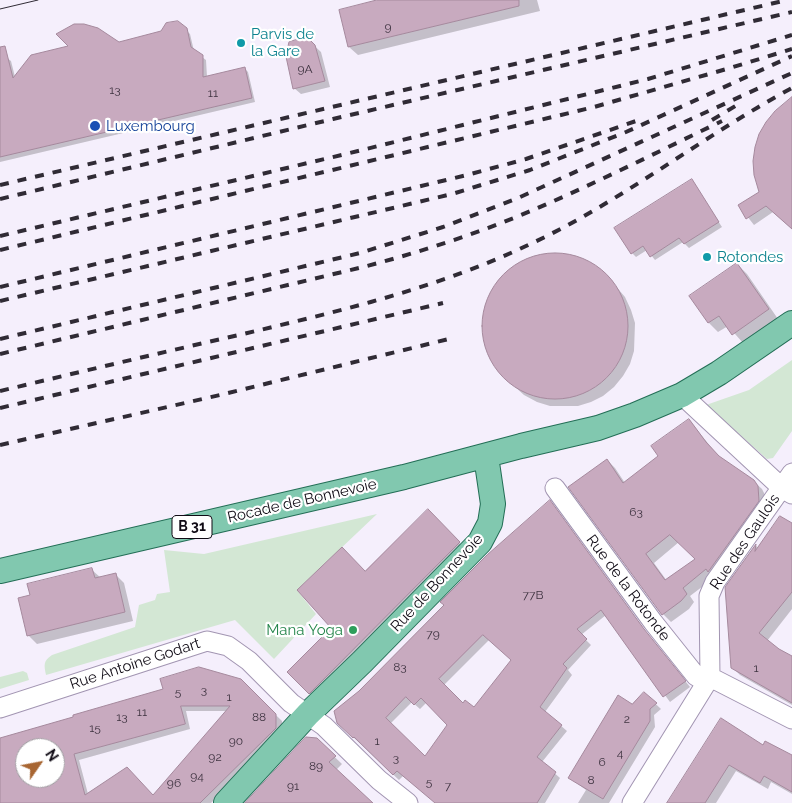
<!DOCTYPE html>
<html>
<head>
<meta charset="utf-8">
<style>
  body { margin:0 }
  #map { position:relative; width:792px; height:803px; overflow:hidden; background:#f5effc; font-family:Raleway,sans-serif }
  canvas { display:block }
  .north { position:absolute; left:15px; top:738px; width:50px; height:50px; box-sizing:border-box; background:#fff; border:1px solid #9f9da1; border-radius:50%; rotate:57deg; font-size:14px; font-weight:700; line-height:20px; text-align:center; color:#100b15 }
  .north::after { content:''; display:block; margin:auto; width:18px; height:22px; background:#a86632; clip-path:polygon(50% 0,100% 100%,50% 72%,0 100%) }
</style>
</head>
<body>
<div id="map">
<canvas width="792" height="803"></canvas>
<div class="north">N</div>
</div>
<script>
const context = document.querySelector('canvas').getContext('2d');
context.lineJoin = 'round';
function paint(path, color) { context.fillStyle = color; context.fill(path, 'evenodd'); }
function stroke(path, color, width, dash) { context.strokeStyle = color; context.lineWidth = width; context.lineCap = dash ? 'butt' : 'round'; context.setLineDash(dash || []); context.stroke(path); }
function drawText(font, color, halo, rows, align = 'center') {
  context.font = font + ' Raleway,sans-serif'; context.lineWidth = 4.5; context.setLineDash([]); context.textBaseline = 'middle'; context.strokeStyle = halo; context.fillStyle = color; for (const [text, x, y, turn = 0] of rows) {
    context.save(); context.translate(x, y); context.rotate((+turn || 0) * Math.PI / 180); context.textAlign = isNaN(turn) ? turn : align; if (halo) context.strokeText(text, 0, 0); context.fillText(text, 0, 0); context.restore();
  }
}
const green = new Path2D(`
  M792,360V431L773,458L767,459L706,405L749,390Z
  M377,514L297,590L316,614L274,659L235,620L46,675C44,665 43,661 52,655L135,627L139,605L155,600L157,594L170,592L164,550L204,554Z
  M23,671L27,673L29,680L0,689V677Z`);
const shadow = new Path2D(`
  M382,0H537L540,11L358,55L349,47L340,10Z
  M178,22L190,34L194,51L206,60L207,77L244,68L248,72L255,102L0,162V59L7,58L11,61L15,77L119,43L161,32Z
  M307,39L321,52L330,87L301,94L294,88Z
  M792,100V229L773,212L754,225L739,206L760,192Z
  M691,180L722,227L689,248L683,242L655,260L647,250L636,257L632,253Z
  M555,254L568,256L584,260L595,267L607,276L625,297L631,310L635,323L634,351L630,364L623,376L614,387L603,396L591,402L578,406H550L537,402L524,395L504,377L495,366L489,354L485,340L483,325L485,311L489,298L495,286L504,275L516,266L529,259Z
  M737,264L747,274L778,319L743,343L728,326L718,332L709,323L691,296Z
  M689,420L720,458L753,481L762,489L765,495L715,577L690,596L694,602L689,609L671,622L663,614L607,460L615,468L625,483L660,456ZM679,542L697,560L667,581L654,563Z
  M555,507L649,636L690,687L670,702L606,615L581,635L591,645L568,670L572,675L545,712L567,731L542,762L560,778L545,803H436L403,776L399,780L338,723L360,692ZM489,640L512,660L474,708L463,705L443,686ZM412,702L420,709L427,702L449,724L426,758L390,724Z
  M428,511L465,549L315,699L289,672L333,628L365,572Z
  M792,525V609L767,641L779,650L792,657V705L740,675L732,667L726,587L756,546L759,548Z
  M92,570L101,578L116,575L124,583L133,621L37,644L28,635L31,596Z
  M240,680L282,721V734L211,803H3L0,801V740ZM186,711H227L153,797L88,794L79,760L190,729ZM25,748H55V778H25Z
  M644,693L661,709L654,715L655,727L609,803H578L586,790L570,778Z
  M722,720L763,747L792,756V794L771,782L768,789L736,771L716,803H669Z
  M316,739L342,764L336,770L371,803H245Z`);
const building = new Path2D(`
  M377,0H519V6L348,47L339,10Z
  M178,21L187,28L191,47L203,55V77L245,67L252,98L0,157V47L5,46L13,78L31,55L68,46L56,34L74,24H84L98,28L119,42L161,31L166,23Z
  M307,37L315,45L325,81L293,89L285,52L287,50L289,42Z
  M792,97V229L766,206L746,219L738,205L759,192L754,175L753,161L755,147L759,134L766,122L775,111Z
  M692,179L719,222L684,244L679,238L650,257L643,246L631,254L614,228Z
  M482 326a73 73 0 1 1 146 0a73 73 0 1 1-146 0Z
  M737,263L769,309L732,335L719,316L708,323L689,296Z
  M689,419L706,442L719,456L754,480L758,486L759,501L708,572L706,569L683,588L687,594L681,601L662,615L568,487L607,459L623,483L658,456L651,446ZM670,535L695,559L665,580L646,554Z
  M550,500L644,629L686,681L663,697L601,610L577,629L587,639L563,664L567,668L540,707L562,725L537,757L556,772L537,803H435L397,771L393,775L354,737L353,738L337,723L334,711L359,691L444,605L440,602L487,555ZM483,635L511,660L474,707L465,700L463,703L439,679ZM406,697L414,705L421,698L447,725L425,756L386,718Z
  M428,509L460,542L309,694L287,672L331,628L297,590L342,547L365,571Z
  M780,516L792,523V592L759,633L779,649L792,656V703L731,668L725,587L756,544L755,551Z
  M92,568L95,578L116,573L125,612L27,636L18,598L30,595L27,584Z
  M199,667L241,679L276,714V728L200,803H0V738L73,717V715L163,689L160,679ZM181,706H230L153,795L127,767L85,795L74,754L185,724ZM25,748H55V778H25Z
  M644,692L657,703L650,709V721L603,799L568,778L618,695L632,704Z
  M721,718L763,745L765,741L792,755V792L764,776L760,783L729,765L705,803H667Z
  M306,737L317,738L336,756L329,762L373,803H245Z`);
const minor = new Path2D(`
  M682,395L782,488L792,494
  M555,488L653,622L696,676L707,683
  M710,677L792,719
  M0,708L207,641L228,646L249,661L291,703L324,726L379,780L408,803
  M632,803L710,677L709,596L715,582L792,473`);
const major = new Path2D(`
  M0,571L404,477L521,446L598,428L635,415L682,395L719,373L792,323
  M226,803L308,714L362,662L480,542L490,523L493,504L486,456`);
const tram = new Path2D(`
  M0,9L38,0`);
const rail = new Path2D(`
  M712,120L742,102
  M0,185L787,0
  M0,199L333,119L792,12
  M0,236L350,153L648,79L792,35
  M0,250L594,107L730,68L792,49
  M0,287L467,175L526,159L636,121
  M0,301L452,194L530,170L626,132L792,56
  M0,339L360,253L443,227L518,198L792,73
  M0,354L363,267C425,251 488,230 547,204C606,178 664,149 722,121
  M0,391C80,372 159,353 239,335C336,312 435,289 526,246C620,203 701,137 792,88
  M0,408L443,303
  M0,445L220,395L453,338`);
const markers = [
  [241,43,5,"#0f9aa8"],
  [95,126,6,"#1a4fb4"],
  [707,257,5,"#0f9aa8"],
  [353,630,5,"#2e9e5b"]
];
const numberNames = [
  ["9",388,27],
  ["9A",305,69],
  ["13",115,90],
  ["11",213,93],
  ["63",636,512],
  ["77B",533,595],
  ["79",433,634],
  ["83",400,667],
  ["1",756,668],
  ["3",204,690],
  ["5",178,692],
  ["1",229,697],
  ["11",142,712],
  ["13",122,717],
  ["88",259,717],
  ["2",627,719],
  ["15",95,728],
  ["90",236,741],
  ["1",377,741],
  ["4",620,753],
  ["92",215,757],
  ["3",396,758],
  ["6",602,762],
  ["89",316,766],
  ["94",197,776],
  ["8",591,780],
  ["5",429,782],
  ["96",174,783],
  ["91",293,786],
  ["7",448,786]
];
const shields = [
  [192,527,40]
];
const shieldNames = [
  ["B 31",192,527]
];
const cultureNames = [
  ["Parvis de",251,34],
  ["la Gare",251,51],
  ["Rotondes",717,257]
];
const transitNames = [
  ["Luxembourg",106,126]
];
const streetNames = [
  ["Rocade de Bonnevoie",302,501,-13],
  ["Rue des Gaulois",745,542,-56],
  ["Rue de Bonnevoie",437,583,-47],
  ["Rue de la Rotonde",628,588,53],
  ["Rue Antoine Godart",135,664,-18]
];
const leisureNames = [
  ["Mana Yoga",343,630]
];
paint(green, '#d3e7d4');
paint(shadow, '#0003');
paint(building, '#c8aabf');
stroke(building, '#a5899d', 1);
stroke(minor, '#a295b2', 21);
stroke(major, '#236e56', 26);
stroke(minor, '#fff', 19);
stroke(major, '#81c8af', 24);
stroke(tram, '#302b35', 1);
stroke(rail, '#302b35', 4, [9, 9]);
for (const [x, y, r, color] of markers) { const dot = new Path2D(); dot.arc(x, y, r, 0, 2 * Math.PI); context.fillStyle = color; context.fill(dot); stroke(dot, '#fff', 2); }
drawText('12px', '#3e3340', null, numberNames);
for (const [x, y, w] of shields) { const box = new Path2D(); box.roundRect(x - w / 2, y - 11.5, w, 23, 4); context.fillStyle = '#fff'; context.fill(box); stroke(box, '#100b15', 1); }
drawText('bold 14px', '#100b15', null, shieldNames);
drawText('15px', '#0d838f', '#fff', cultureNames, 'left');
drawText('15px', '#164399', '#fff', transitNames, 'left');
drawText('15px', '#100b15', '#fff', streetNames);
drawText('15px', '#27864d', '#fff', leisureNames, 'right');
</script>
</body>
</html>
